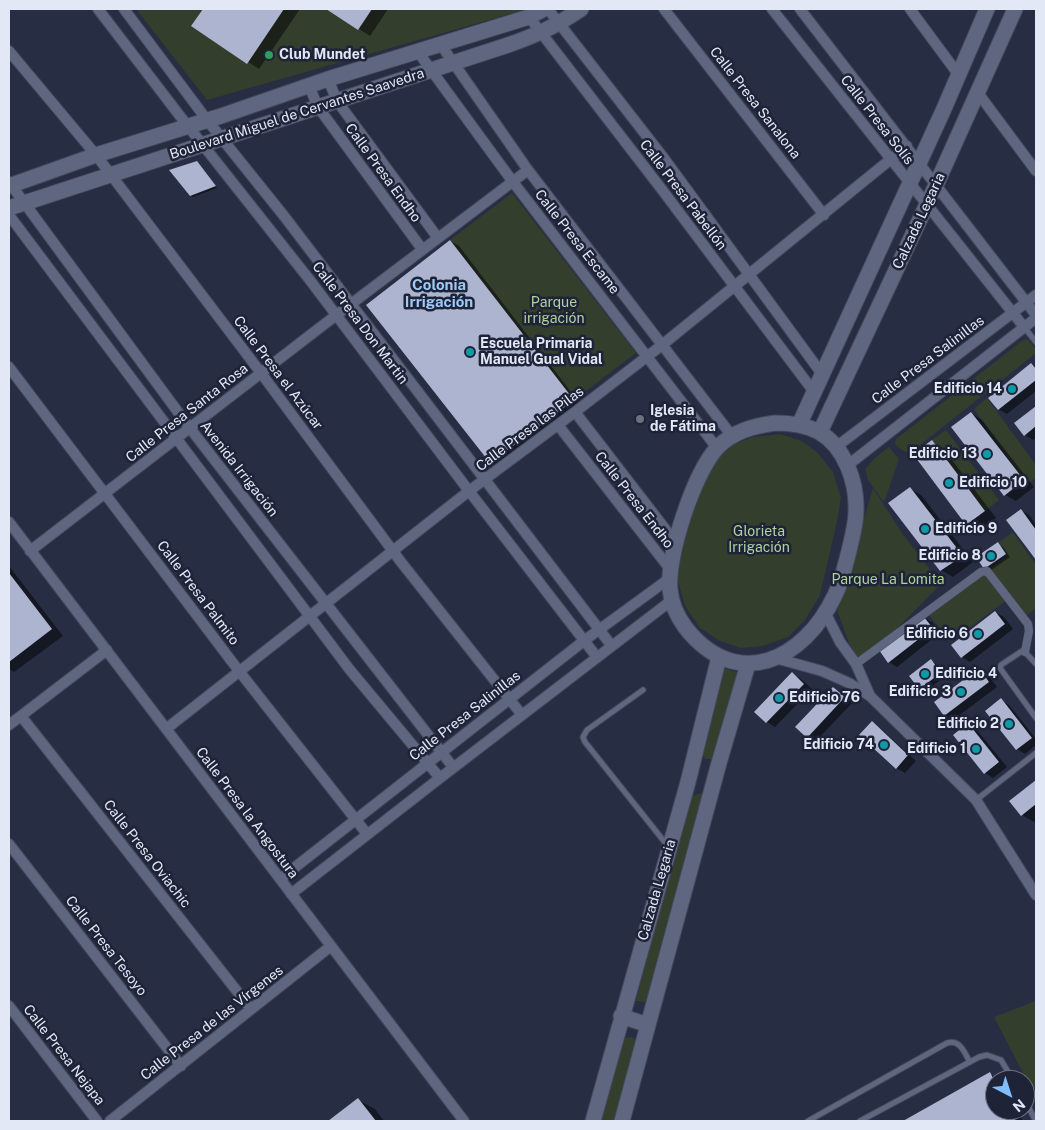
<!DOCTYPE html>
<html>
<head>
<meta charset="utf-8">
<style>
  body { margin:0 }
  #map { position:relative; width:1045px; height:1130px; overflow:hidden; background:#272d43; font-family:"Public Sans",sans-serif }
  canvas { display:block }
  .frame { position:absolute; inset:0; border:10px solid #e3e8f6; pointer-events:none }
  .north { position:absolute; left:985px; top:1070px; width:50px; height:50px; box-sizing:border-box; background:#1e2338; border:1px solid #6d7284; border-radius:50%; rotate:140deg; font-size:14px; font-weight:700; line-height:20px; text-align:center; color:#e3e8f6 }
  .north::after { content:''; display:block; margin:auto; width:18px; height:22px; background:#80bdfa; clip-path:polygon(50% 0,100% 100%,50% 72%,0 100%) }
</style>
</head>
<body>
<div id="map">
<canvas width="1045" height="1130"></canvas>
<div class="frame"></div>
<div class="north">N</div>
</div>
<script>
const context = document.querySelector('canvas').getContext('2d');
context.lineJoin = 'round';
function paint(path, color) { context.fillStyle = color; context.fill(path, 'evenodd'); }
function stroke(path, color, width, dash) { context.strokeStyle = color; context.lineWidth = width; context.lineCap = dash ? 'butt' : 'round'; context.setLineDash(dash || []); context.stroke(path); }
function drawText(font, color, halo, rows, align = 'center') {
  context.font = font + ' "Public Sans",sans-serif'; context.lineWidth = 5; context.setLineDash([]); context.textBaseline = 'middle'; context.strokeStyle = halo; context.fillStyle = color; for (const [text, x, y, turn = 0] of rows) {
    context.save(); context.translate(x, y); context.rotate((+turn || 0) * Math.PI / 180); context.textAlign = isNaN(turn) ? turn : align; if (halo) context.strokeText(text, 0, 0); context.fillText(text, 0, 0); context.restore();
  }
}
const green = new Path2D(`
  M136,9H528L207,100Z
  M512,193L636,353L574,400L450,240Z
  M1027,339L1036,349V353L910,453C904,452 897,448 895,443L896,439L1023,340Z
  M987,398L1036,465V478L1026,484L974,409Z
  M946,430L999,500L985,511L932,440Z
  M780,434L802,441L818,453L833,472L841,498L837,522L820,595L805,620L788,637L763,646L741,648L720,641L700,628L685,606L678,581L680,564L690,517L705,476L717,459L735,444L753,437Z
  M889,447L899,459L885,500L883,501L868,480L865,469L875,458Z
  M873,488L902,533L941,584L858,668L837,610Z
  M1013,532L1036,565V608L1025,617L988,569L1007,556L999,542Z
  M986,573L1007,600L950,642L929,615Z
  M722,667L742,674L719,759H706L701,754Z
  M711,790L646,1002L636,1001L689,797Z
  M1036,1001V1098L994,1017Z
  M632,1037L641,1044L618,1121H597L624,1038Z`);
const shadow = new Path2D(`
  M204,9H300L259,69L193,26Z
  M328,9H388L370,36Z
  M199,164L217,188L193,197L190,195Z
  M450,241L459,246L581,405L499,467L491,462L368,306Z
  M1031,365L1036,367V391L1007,414L998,409Z
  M1036,407V438L1033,440L1025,435L1016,424Z
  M971,413L982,420L1034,487L1016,501L1005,495Z
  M932,442L943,448L996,518L978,531L967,524L915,455Z
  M910,489L921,495L973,562L953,577L941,570L890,503Z
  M1021,510L1029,515L1036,525V558L1008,520Z
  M998,544L1003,547L1010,557L990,571L985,568Z
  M9,566L63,636L14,672L9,669Z
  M995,612L1004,617L1013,629L970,662L962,657Z
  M924,618L932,622L940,633L897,667L889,662Z
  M931,661L936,664L946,676L925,691L920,688L911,676Z
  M979,670L987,674L997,687L953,720L945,715Z
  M793,674L801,679L812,689L775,727L767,722L756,712Z
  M833,688L842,693L852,703L816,741L808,737Z
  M1001,700L1009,705L1036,739V745L1025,754L1017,749Z
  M872,723L880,728L916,761L905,773L896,768Z
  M968,725L976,729L1007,767L993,778L985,773L954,735Z
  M1036,781V823L1022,815L1011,801Z
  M990,1074L1000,1080H995V1110H1017L1023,1121H905Z
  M358,1100L375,1109L384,1121H330Z`);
const building = new Path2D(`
  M203,9H284L247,64L191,26Z
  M326,9H372L358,30Z
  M197,161L216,186L190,196L169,170Z
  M450,240L574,400L490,463L366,305Z
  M1031,363L1036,369V380L998,410L988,398Z
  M1036,406V426L1024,436L1014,423Z
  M971,412L1024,480L1004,496L951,427Z
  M932,440L985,511L966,525L913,454Z
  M910,487L963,556L940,571L888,503Z
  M1021,509L1036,530V560L1006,520Z
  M998,542L1006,554L984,569L976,557Z
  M9,573L52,629L9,662Z
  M995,611L1005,624L961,658L951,645Z
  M923,616L933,628L888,663L879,650Z
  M931,659L941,673L919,689L909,676Z
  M979,668L989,682L944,716L934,702Z
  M792,672L804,684L766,723L754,712Z
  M833,687L845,697L807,738L795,727Z
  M1001,698L1032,738L1016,750L985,711Z
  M872,721L908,755L896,769L859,735Z
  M968,723L999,762L984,774L953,735Z
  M1036,780V804L1021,816L1009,801Z
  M990,1072L995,1082V1110H1010L1016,1121H903Z
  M358,1098L376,1121H328Z`);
const service = new Path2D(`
  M1024,327L1036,342
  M1036,664L1025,652L1022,651L1001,665L1000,668L1036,718
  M643,690L587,730L583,737L585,742L667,845
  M976,800L1036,753
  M1025,1101L1036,1121
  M808,1121L947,1043C960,1039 964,1052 970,1062
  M860,1121L979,1057L987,1055L1001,1060L1013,1080`);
const pedestrian = new Path2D(`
  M856,664L981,572L987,571L1028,624L1029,631L1025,652`);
const minor = new Path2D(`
  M98,9L180,116L309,279L469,491L596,656
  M124,9L207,120L284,216L611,645
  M548,9L663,157L822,374
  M664,9L824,215
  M772,9L1024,327
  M800,9L1036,315
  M910,9L958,74
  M529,17L663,191L814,392
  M441,45L528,170L732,436
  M9,51L96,155L261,373L401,562L522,715
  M418,52L513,182L717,448
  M328,79L337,101L438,238
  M309,86L318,107L422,249
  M978,93L1036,171
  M9,182L189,427L453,767
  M9,215L350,670L440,778
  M9,367L239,671L367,834
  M575,412L676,543
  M558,425L670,569
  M836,447L1036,295
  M848,465L1036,318
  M9,522L464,1121
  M30,551L322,326L528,170
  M825,612L840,642L856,664L870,696
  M775,658L822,671L849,683L870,696L976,800L1036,895
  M21,716L251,1009
  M9,725L107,650
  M166,729L469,491L575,412L662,345L907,146
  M9,844L181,1066
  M280,879L585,640L670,578
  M291,894L440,778L672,600
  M9,1006L97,1121
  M110,1121L331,946`);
const secondary = new Path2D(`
  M9,186L96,155L221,116L328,79L529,17L544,9
  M9,208L508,45C537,35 556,26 581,9
  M775,423C790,423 806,425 819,432C845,447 857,482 856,511C856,524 852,538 849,551C845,566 842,581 835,595C804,661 736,693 685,627C677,616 671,602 670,589C667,555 694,473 717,448C733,431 754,426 775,423Z
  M799,425L943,111L987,9
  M820,432L936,185L1015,9
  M621,1016L648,1025
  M593,1121L688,782L719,657
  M622,1121L719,763L748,664`);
const markers = [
  [269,55,5,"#2e9e5b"],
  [470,352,5,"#0f9aa8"],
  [1012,389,5,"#0f9aa8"],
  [640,419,5,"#6b7280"],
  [987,454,5,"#0f9aa8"],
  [949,483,5,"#0f9aa8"],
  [925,529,5,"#0f9aa8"],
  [991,556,5,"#0f9aa8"],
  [978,634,5,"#0f9aa8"],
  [925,674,5,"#0f9aa8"],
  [961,692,5,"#0f9aa8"],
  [779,698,5,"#0f9aa8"],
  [1009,724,5,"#0f9aa8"],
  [884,745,5,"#0f9aa8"],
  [976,749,5,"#0f9aa8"]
];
const poiNames = [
  ["Club Mundet",279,55,"left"],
  ["Escuela Primaria",480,344,"left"],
  ["Manuel Gual Vidal",480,360,"left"],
  ["Edificio 14",1002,389],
  ["Iglesia",650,411,"left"],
  ["de Fátima",650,427,"left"],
  ["Edificio 13",977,454],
  ["Edificio 10",959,483,"left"],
  ["Edificio 9",935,529,"left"],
  ["Edificio 8",981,556],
  ["Edificio 6",968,634],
  ["Edificio 4",935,674,"left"],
  ["Edificio 3",951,692],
  ["Edificio 76",789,698,"left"],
  ["Edificio 2",999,724],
  ["Edificio 74",874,745],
  ["Edificio 1",966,749]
];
const streetNames = [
  ["Calle Presa Sanalona",755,103,52],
  ["Boulevard Miguel de Cervantes Saavedra",297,114,-18],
  ["Calle Presa Solís",877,120,52],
  ["Calle Presa Endho",383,173,54],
  ["Calle Presa Pabellón",683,195,53],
  ["Calzada Legaria",919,221,-65],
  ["Calle Presa Escame",577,242,52],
  ["Calle Presa Don Martin",360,323,53],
  ["Calle Presa Salinillas",928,360,-37],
  ["Calle Presa el Azúcar",278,373,53],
  ["Calle Presa Santa Rosa",187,413,-38],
  ["Calle Presa las Pilas",530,429,-37],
  ["Avenida Irrigación",239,469,52],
  ["Calle Presa Endho",634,500,52],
  ["Calle Presa Palmito",198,593,53],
  ["Calle Presa Salinillas",465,716,-38],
  ["Calle Presa la Angostura",247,813,53],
  ["Calle Presa Oviachic",147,854,52],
  ["Calzada Legaria",657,890,-74],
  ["Calle Presa Tesoyo",106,946,52],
  ["Calle Presa de las Vírgenes",212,1023,-38],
  ["Calle Presa Nejapa",64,1055,52]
];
const parkNames = [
  ["Parque",554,303],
  ["irrigación",554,319],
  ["Glorieta",759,532],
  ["Irrigación",759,548],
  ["Parque La Lomita",888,580]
];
const neighbourhoodNames = [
  ["Colonia",439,285],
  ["Irrigación",439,302]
];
paint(green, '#333e2d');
paint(shadow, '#0007');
paint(building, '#acb4cf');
stroke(service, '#43485a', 7);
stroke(pedestrian, '#43485a', 9);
stroke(minor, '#43485a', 12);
stroke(secondary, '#43485a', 17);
stroke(service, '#5f667f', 5);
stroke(pedestrian, '#5f667f', 8);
stroke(minor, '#5f667f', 10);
stroke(secondary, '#5f667f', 15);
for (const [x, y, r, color] of markers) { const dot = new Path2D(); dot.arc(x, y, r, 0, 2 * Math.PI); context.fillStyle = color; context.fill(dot); stroke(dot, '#1e2338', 2); }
drawText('bold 14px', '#e3e8f6', '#1e2338', poiNames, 'right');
drawText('14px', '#e3e8f6', '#1e2338', streetNames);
drawText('14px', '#b0d29c', '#1e2338', parkNames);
drawText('bold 15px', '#9dcaf7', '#1e2338', neighbourhoodNames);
</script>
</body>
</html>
